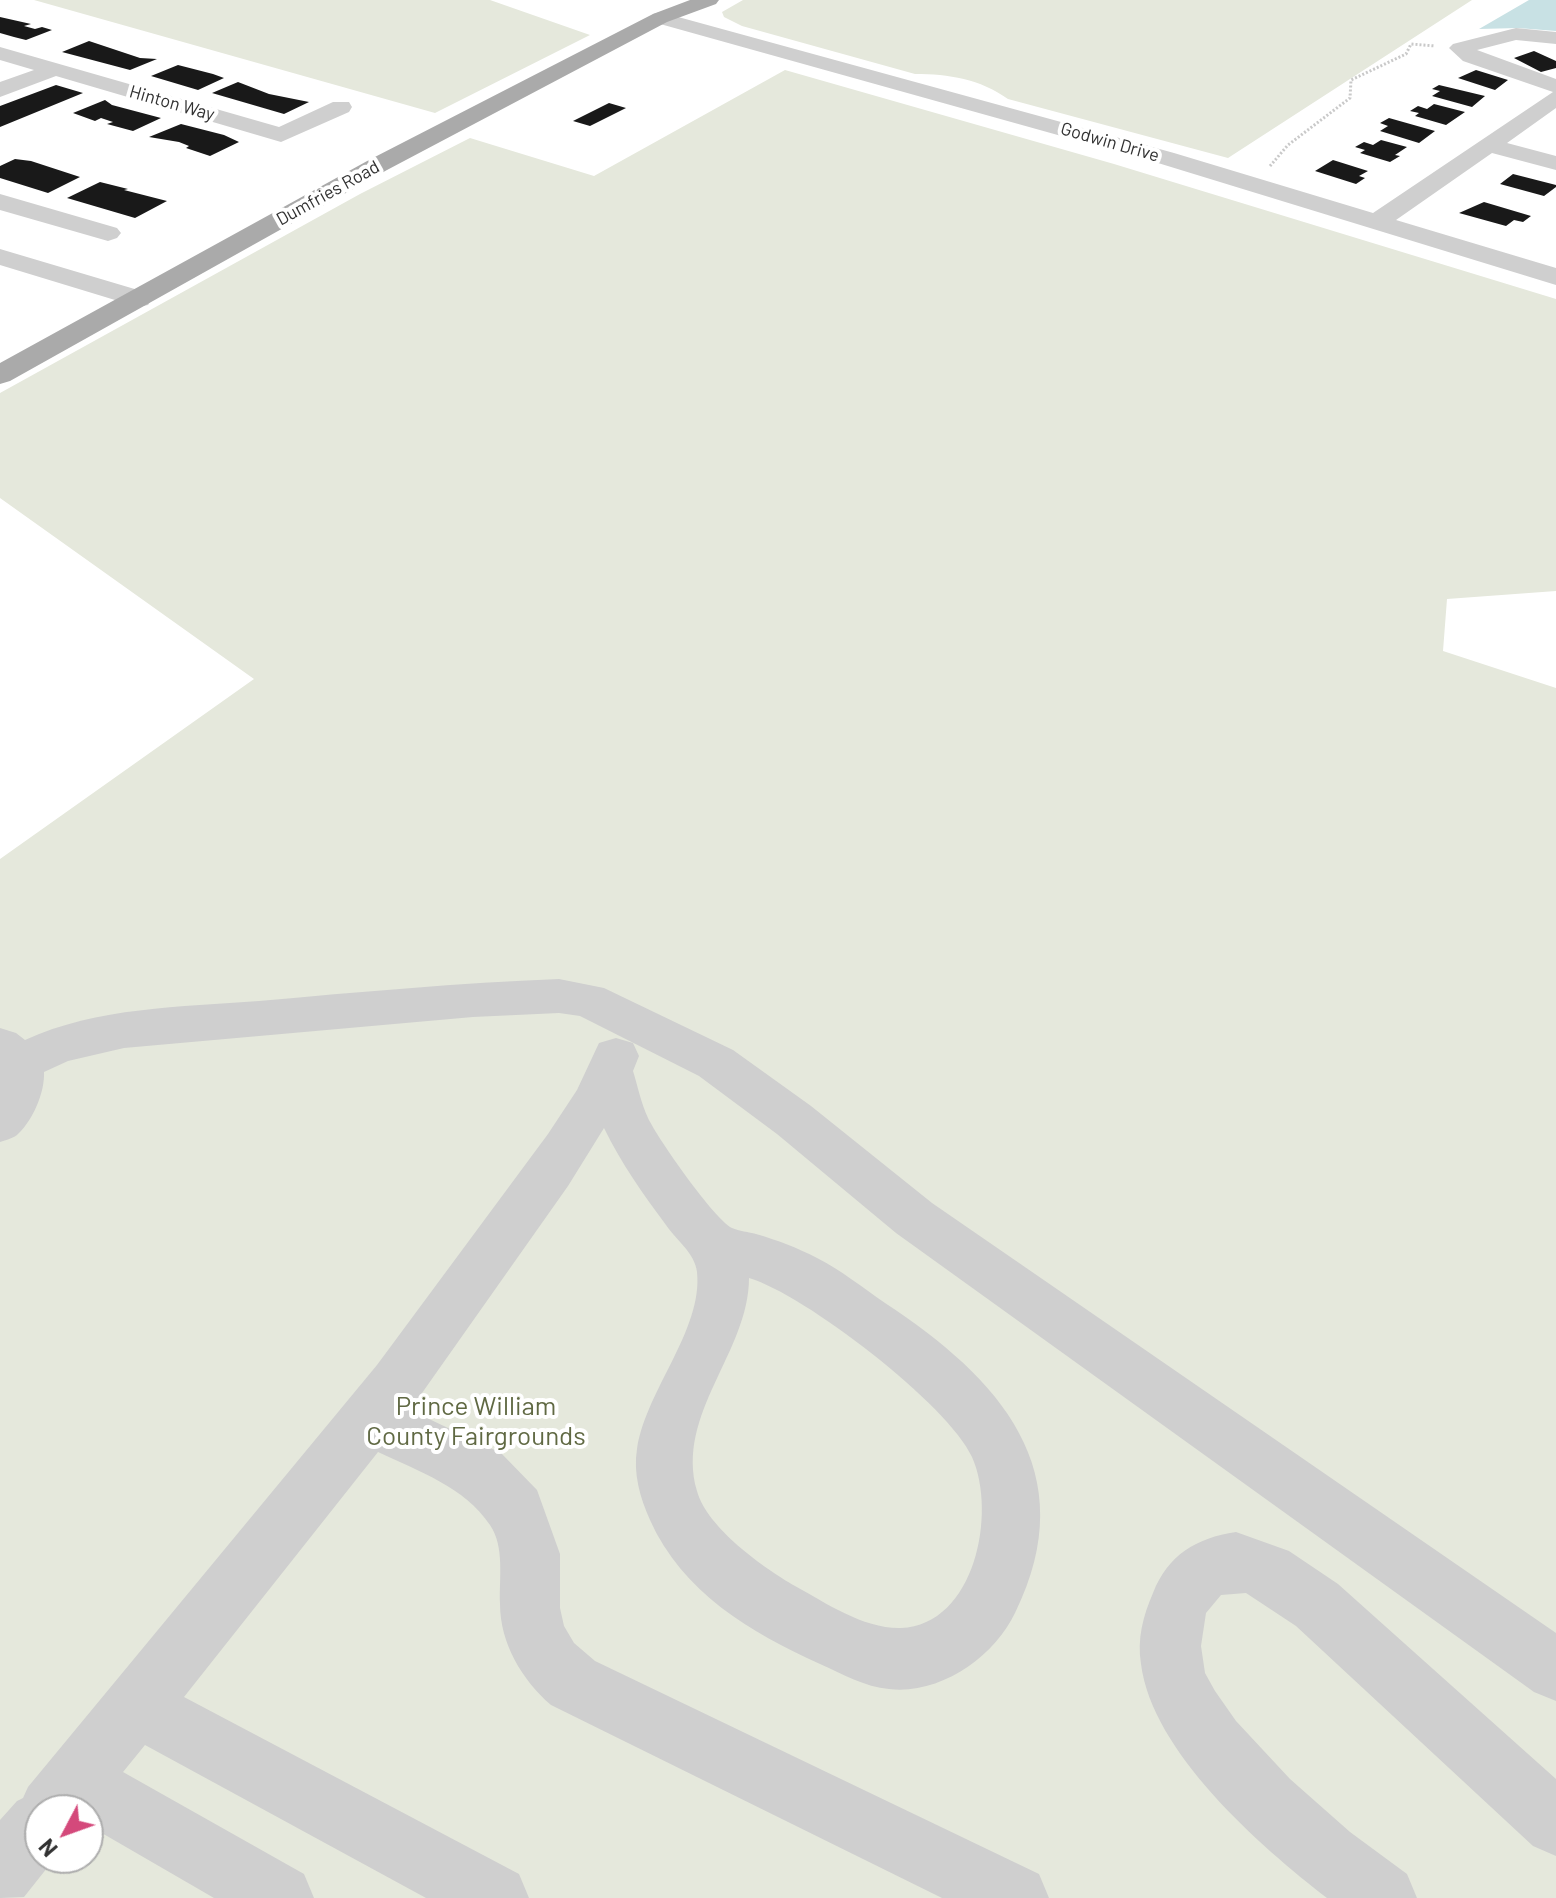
<!DOCTYPE html>
<html>
<head>
<meta charset="utf-8">
<style>
  body { margin:0 }
  #map { position:relative; width:1556px; height:1898px; overflow:hidden; background:#fff; font-family:Barlow,sans-serif }
  canvas { display:block }
  .north { position:absolute; left:24px; top:1794px; width:80px; height:80px; box-sizing:border-box; background:#fff; border:2px solid #adadad; border-radius:50%; rotate:229deg; font-size:22px; font-weight:700; line-height:32px; text-align:center; color:#323232 }
  .north::after { content:''; display:block; margin:auto; width:28px; height:36px; background:#d4497b; clip-path:polygon(50% 0,100% 100%,50% 72%,0 100%) }
</style>
</head>
<body>
<div id="map">
<canvas width="1556" height="1898"></canvas>
<div class="north">N</div>
</div>
<script>
const context = document.querySelector('canvas').getContext('2d');
context.lineJoin = 'round';
function paint(path, color) { context.fillStyle = color; context.fill(path, 'evenodd'); }
function stroke(path, color, width, dash) { context.strokeStyle = color; context.lineWidth = width; context.lineCap = dash ? 'butt' : 'round'; context.setLineDash(dash || []); context.stroke(path); }
function drawText(font, color, halo, rows, align = 'center') {
  context.font = font + ' Barlow,sans-serif'; context.lineWidth = 8; context.setLineDash([]); context.textBaseline = 'middle'; context.strokeStyle = halo; context.fillStyle = color; for (const [text, x, y, turn = 0] of rows) {
    context.save(); context.translate(x, y); context.rotate((+turn || 0) * Math.PI / 180); context.textAlign = isNaN(turn) ? turn : align; if (halo) context.strokeText(text, 0, 0); context.fillText(text, 0, 0); context.restore();
  }
}
const green = new Path2D(`
  M34,0H490L590,35L435,113Z
  M743,0H1472L1228,158L1008,99C980,79 949,74 915,74L742,26L724,17L722,12Z
  M785,70L1114,164L1556,299V591L1447,599L1443,651L1556,688V1898H0V859L254,679L0,498V393L360,194L470,138L594,176ZM40,1810H88V1858H40Z`);
const water = new Path2D(`
  M1529,0H1556V31L1518,28L1479,29Z`);
const building = new Path2D(`
  M0,17L31,24L24,26L35,29L42,27L52,30L26,40L14,37L0,33Z
  M89,41L140,58L157,59L130,70L62,52Z
  M1534,51L1556,61V68L1541,72L1514,58Z
  M178,65L213,74L224,78L198,90L151,76Z
  M1476,70L1508,80L1495,90L1458,78Z
  M238,82L269,94L309,102L284,114L212,93Z
  M56,85L83,93L0,127V106Z
  M1439,85L1485,96L1472,107L1432,96L1440,91L1432,89Z
  M105,100L112,105L161,118L133,131L107,124L113,122L101,118L95,121L73,113Z
  M609,103L626,108L590,126L573,121Z
  M1434,104L1465,112L1446,125L1415,116L1419,113L1410,111L1418,106L1427,109Z
  M1389,118L1435,131L1419,143L1380,131L1388,126L1380,123Z
  M181,124L224,135L239,142L210,156L186,148L189,146L179,142L149,137Z
  M1381,140L1407,147L1395,155L1400,156L1390,162L1360,153L1365,150L1355,147L1364,142L1373,145Z
  M15,159L31,161L80,177L48,193L0,178V166Z
  M1333,160L1368,171L1359,176L1365,178L1356,184L1315,171Z
  M1513,174L1556,185V187L1544,196L1500,184Z
  M100,182L128,189L124,190L167,201L135,218L67,198Z
  M1484,202L1531,216L1523,222L1514,220L1506,226L1459,213Z`);
const path = new Path2D(`
  M1270,166L1288,145L1350,98L1351,80L1406,54L1411,44L1435,46`);
const minor = new Path2D(`
  M660,12L1174,153L1373,213L1553,92L1463,61L1449,48L1453,44L1516,28L1556,32V44L1516,40L1477,50L1556,79V108L1507,143L1556,156V170L1492,153L1396,220L1556,268V285L1158,163L653,22L650,18L653,14Z
  M0,47L279,127L333,102H349L352,107L349,112L281,142L56,76L0,97V82L34,70L0,60Z
  M0,194L117,228L121,233L117,238L108,241L0,210Z
  M0,249L148,293L152,299L148,305L138,307L0,265Z
  M559,979L604,988L733,1050L811,1106L932,1203L1556,1633V1701L1534,1692L896,1233L777,1134L699,1076L580,1016L559,1013L473,1017L124,1048L68,1061L44,1072C45,1092 33,1120 18,1134C14,1138 6,1140 0,1142V1028L16,1033L25,1040C97,1007 181,1007 259,1001C359,992 459,983 559,979Z
  M616,1038L633,1043L639,1056L633,1071C638,1087 641,1103 648,1118C658,1139 714,1219 732,1228C739,1231 749,1232 756,1234C777,1240 798,1248 817,1258C841,1270 863,1288 885,1303C999,1378 1085,1471 1015,1613C994,1657 940,1695 889,1689C865,1687 842,1674 820,1664C751,1633 682,1592 650,1520C640,1498 633,1473 637,1449C646,1390 703,1330 697,1272C695,1253 676,1240 666,1225C643,1194 621,1163 604,1128L568,1186L410,1410L501,1453L537,1490L560,1554V1608L564,1626L574,1643L595,1661L1039,1874L1049,1898H942L551,1705C522,1680 500,1643 500,1604C499,1579 505,1547 490,1525C465,1487 418,1471 378,1452L184,1697L519,1874L529,1898H426L145,1745L123,1772L304,1874L314,1898H214L88,1825V1810H40V1858H55L24,1897L0,1898V1820L17,1801L23,1798L28,1787L377,1365L548,1134L577,1090L599,1043ZM749,1278C804,1294 949,1405 972,1457C997,1513 975,1625 901,1628C864,1629 826,1603 795,1586C764,1568 707,1528 697,1491C675,1414 749,1352 749,1278Z
  M1236,1532L1289,1551L1338,1584L1556,1779V1856L1533,1846L1296,1626L1246,1593L1221,1595L1206,1613L1201,1646L1205,1673L1215,1691L1236,1721L1290,1779L1350,1832L1407,1874L1417,1898H1327C1260,1846 1152,1752 1141,1664C1137,1639 1143,1616 1153,1593C1168,1555 1196,1538 1236,1532Z`);
const major = new Path2D(`
  M690,0H719L716,4L667,22L387,170L10,381L0,384V363L369,160L653,14Z`);
const farStreetnames = [
  ["Hinton Way",172,103,16],
  ["Godwin Drive",1110,142,16],
  ["Dumfries Road",328,193,-29]
];
const nearParknames = [
  ["Prince William",476,1406],
  ["County Fairgrounds",476,1436]
];
paint(green, '#e5e8dc');
paint(water, '#c8e1e4');
paint(building, '#191919');
stroke(path, '#c9c9c9', 3, [2, 2]);
paint(minor, '#cfcfcf');
paint(major, '#aaa');
drawText('18px', '#323232', '#fff', farStreetnames);
drawText('26px', '#606943', '#fff', nearParknames);
</script>
</body>
</html>
